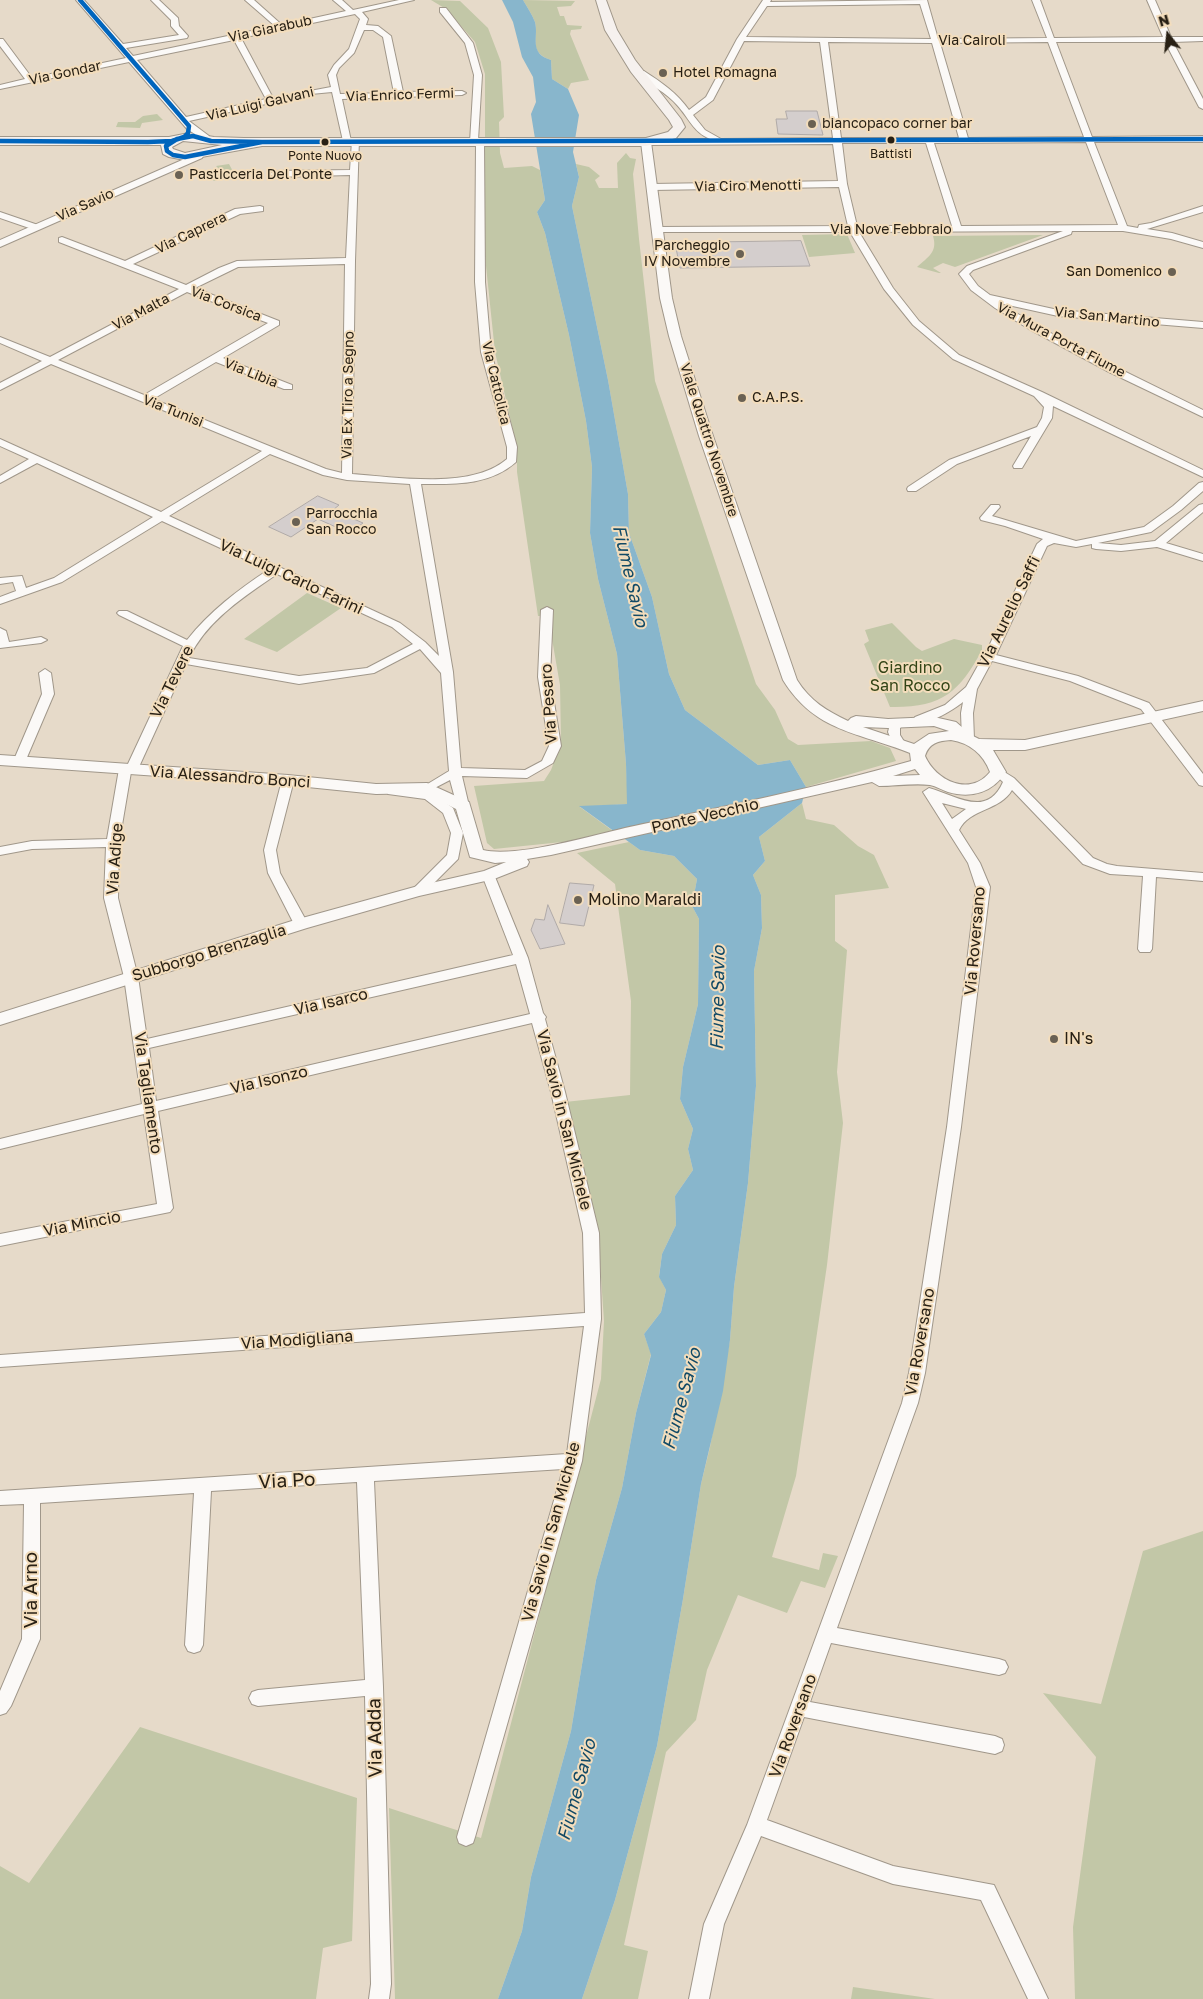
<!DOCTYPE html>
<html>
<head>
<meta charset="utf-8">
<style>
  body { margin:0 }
  #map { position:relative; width:1203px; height:1999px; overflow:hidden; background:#e6dac9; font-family:"Golos Text",sans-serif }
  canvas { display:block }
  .north { position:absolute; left:1143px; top:10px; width:50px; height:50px; -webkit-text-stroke:4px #f3ddbc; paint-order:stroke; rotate:344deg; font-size:14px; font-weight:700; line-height:20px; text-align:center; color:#282014 }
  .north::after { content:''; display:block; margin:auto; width:18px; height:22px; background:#282014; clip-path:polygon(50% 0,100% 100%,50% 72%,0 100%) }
</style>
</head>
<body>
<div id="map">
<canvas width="1203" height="1999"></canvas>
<div class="north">N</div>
</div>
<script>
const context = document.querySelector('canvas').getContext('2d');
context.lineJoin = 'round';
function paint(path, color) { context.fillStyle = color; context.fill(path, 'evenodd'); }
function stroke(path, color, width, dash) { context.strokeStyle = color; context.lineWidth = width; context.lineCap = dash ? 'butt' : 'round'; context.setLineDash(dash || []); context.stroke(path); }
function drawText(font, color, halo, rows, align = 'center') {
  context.font = font + ' "Golos Text",sans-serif'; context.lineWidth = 4; context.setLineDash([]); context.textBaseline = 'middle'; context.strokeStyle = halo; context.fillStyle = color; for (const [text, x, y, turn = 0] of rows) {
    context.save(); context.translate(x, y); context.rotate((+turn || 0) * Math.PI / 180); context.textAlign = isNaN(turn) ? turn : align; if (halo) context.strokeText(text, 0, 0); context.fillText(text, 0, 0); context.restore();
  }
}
const green = new Path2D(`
  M431,0L460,1L488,28L501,62L504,117L499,122L500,153L504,168L532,166L540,170L545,200L537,212L545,233L569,335L586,421L592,467L590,533L598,579L617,654L626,764L628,804L580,807L613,831L572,841L494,849L487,843L474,786L544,781L551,770L561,743L560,685L548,616H538L517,472V448L495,352L481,218L485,151V74L475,42L446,9Z
  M523,0L575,1L571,6L557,7L560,16H564L567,25L582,26L581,29L571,30L570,34L589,80L571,83L568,89L552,79L551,60C527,52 539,37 535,22C532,14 527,7 523,0Z
  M157,114L163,120L142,123L140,128L116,127L118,122H135L143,116Z
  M626,153L630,158L636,159L633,174L639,239L655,381L756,684L775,710L788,739L798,745L871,741L890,748L896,761L806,787L790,760L758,765L685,710L669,674L652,597L629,533L628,494L608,380L572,206L579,177L576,164L589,167L600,176L595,180L599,188H618L617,163Z
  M229,164L236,177L214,181L208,175L221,171L216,166Z
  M847,234L855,253L809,257L802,235Z
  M1043,235L955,267L943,263L933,268L941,273H939L917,267C928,257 938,252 933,236Z
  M307,593L341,608L277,652L244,639Z
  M892,623L916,647L922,651L954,639L982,645V650C959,693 941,708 890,707L864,644L869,641L865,630Z
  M802,803L806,819L834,825L858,846L874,855L889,888L835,895V941L847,950L837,1072L843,1123L827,1265L796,1476L772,1557L819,1570L823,1553L838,1556L825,1588L801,1581L787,1613L738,1595L707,1670L696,1720L666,1752L624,1945L648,1951L638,1999H582L615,1900L657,1746L683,1599L701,1484L710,1447L730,1340L734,1287L748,1183L756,1086L754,971L762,928L761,895L753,875L765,861L759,837Z
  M629,842L640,850L674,856L697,879L692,906L699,919L698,1004L683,1067L680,1099L693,1129L688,1149L693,1170L675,1196L676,1225L662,1254L659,1276L666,1290L661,1312L644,1334L651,1354L636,1413L622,1488L596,1580L571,1731L531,1877L522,1931L498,1999H395L389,1808L481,1838L601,1379L604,1321L598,1234L565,1102L630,1095L631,1001L615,884L577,853Z
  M1203,1531V1999H1075L1073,1927L1096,1757L1043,1693L1101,1704L1143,1551Z
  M140,1727L357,1798L352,1941L323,1948L316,1999H0V1866L29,1883Z
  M853,1987L935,1999H851Z`);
const water = new Path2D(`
  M502,0H523C527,7 532,14 535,22C539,37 528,53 551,60L552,79L568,89L579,115L573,152L579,177L572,206L608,380L628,494L629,533L652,597L669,674L685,710L758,765L790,760L806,787L802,803L759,837L765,861L753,875L761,895L762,928L754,971L756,1086L748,1183L734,1287L730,1340L723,1391L701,1484L683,1599L657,1746L615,1900L582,1999H498L522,1931L531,1877L571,1731L596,1580L622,1488L636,1413L651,1355L644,1334L661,1312L666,1290L659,1277L662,1254L676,1225L675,1196L693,1170L688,1149L693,1129L680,1099L683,1067L698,1004L699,919L692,906L697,879L674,856L640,850L579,806L627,804L626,764L617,654L598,579L590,533L592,467L586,421L569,335L545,233L537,212L545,200L531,114L536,102L533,77L522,57L513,22Z`);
const building = new Path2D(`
  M786,111H817L823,135L778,134L776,119H787Z
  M801,241L810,266L680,268L675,243Z
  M318,496L339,505L333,510L363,523L349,533L318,519L291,537L269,527Z
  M570,883L594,885L584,926L560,923Z
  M548,905L565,944L540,949L531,930L535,919L544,920Z`);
const minor = new Path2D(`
  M76,0H84L123,44L179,35L171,26V20L151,0H159L178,18L179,26L188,36L187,38L126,48L133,56L275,26L245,0H254L282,25L346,11L333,0H342L353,10L399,0H414L362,12L368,19L366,25L378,26L391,36L403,92L462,91L466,93L462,95L342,99L351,141L347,144L343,141L332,92L311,94L189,121L209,136V140L206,141L187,129L129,62L0,89V85L25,79L0,46V39H3L32,78L126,58ZM355,14L360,19L349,49L334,65L328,75L331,87L273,98L241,38ZM364,30H373L383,37L394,93L340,94L336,75L339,68L354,53ZM234,40L266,99L186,117L137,60Z
  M763,0H771L770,2L927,0L938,39L1047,38L1032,0H1040L1054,38L1163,37L1147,0H1155L1171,37H1203V41L1173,42L1203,99V109L1199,107L1165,42H1056L1092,137L1203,136V142H1094L1127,226L1138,228L1139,225L1151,223L1203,206V212L1147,229L1172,233L1203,242V248L1171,239L1123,231H1072L1071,234L973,270L969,274L978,286L990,295L1058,310L1203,322V328L1058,316L999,303L1075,347L1203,410V417L1109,372L1029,329L995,308L971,290L959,274L967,266L1063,231L859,232L893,288L919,321L959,355L1042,392L1203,470V477L1053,406L1052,418L1022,468H1014L1013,466L1031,436L957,464L916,491H908L907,489L908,487L949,460L1037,427L1042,418L1044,407L1034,396L953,359L913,325L884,289L850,232H655V228L658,227L848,226L839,187L652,190L648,187L652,184L838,181L833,144L646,145L642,142L646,139H710C693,132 689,118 677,105C666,92 649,85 637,73L644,71C661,82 677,93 689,110L706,97L737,39ZM920,4L931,39L746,37L767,6ZM744,41L820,42L833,138L721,139L705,130L693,115L713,100ZM828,42L932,43L959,138H841ZM1048,42L1084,137L968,138L940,43ZM1086,142L1118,225L961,226L934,143ZM842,143H926L952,226H857L847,184Z
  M440,8H446L473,43L482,75L478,140L484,142L485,282L491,352L517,447L516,462C489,486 454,484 421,484L453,672L461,768L525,770L542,761L549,746L538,677L541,610L547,607L553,610L550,677L561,746L553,763L527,778L462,776L469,806L463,810L457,806L450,780L427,792L421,788L449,771L441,673L420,649L374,673L299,684L186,664L138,769L136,772H131L119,843L118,898L138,977L147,1039L513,955L482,875L488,871L493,872L528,958L543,1013L546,1017L545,1019L565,1092L599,1233L601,1319L582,1461L475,1837L473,1843L466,1846L459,1843L457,1837L563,1469L374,1481L383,1687L391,1984L389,1999H369L371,1984L365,1696L258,1706L252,1704L249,1698L252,1692L258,1690L365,1680L357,1482L211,1491L203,1645L200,1651L194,1653L188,1651L185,1645L194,1493L40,1503V1639L11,1706L6,1713L0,1715V1691L22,1639L24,1504L0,1505V1491L567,1454L584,1326L0,1367V1355L585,1313L583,1233L551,1092L532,1023L158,1111L173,1208L170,1212L0,1246V1234L157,1204L144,1114L0,1149V1139L142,1104L124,977L104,898L106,847L32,849L0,855V847L32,841L107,839L119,769L121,766H127L183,646L119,615L117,613L119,611H127L187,640C210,611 238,590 268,570L162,521L62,582L0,604V597L16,591L13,582L0,584V578L22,576L26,588L54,578L153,517L37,463L0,483V476L29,459L0,446V439L161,512L262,451L51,364L0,390V383L42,361L0,343V337L50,357L179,289L59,242V238L62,237L125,261L235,209L260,206L263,207V211L240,214L133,264L186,285L219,268L237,261L346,258L350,175L274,177L270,174L274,171L350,170L352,141L359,139L355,261L352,474C397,477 471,490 507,459V447L481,352L475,282L476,144L470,142L474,75L465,43L440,12ZM345,264L342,473L326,469L153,399L216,362L284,389H292V385L223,358L279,325V321L195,288L238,267ZM187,292L268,323L144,395L58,360ZM270,454L323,475L347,480L410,484L439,656L425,642L400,623L169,516ZM277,574L392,627L413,644L367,668L299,676L189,658C206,621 245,596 277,574ZM516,964L530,1014L156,1101L149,1048Z
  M0,212L38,225L39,227L35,230L0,218Z
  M1203,482V491L1181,510L1151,532L1098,543L1121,545L1155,541L1199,505L1203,504V512L1166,543L1203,554V561L1157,547L1121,551L1096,549L1092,548V544L1076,547L1054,543L1047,546L996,655L1078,676L1149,703L1203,774V786L1199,785L1141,709L1070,681L992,661L977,689L973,713L974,739L972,742H964L962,739L961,713L963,702C953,710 927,726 915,723L913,720L915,717L945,705L966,687L990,644L1037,544L1043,539L1005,526L981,520L980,518L991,505H999L1000,507L992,516L1076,541L1144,527L1173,506L1199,483Z
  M0,628L6,631L9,642L41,637L47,640L41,643L0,648Z
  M45,669L51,673L54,694L25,762L23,765H15L13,762L42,694L39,673Z
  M899,719L905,723L900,728V735L905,743L899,747L893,744L888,732L890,724Z
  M998,768L1014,778L1093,858L1107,864L1117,866L1203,873V881L1156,877L1152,949L1150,952H1140L1138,949L1143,876L1110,874L1083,864L1012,790C1000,811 970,808 959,830L980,863L990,887L961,1127L925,1373L918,1403L837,1628L999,1659L1005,1661L1008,1667L1005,1673L999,1675L831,1643L810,1702L995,1736L1002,1739L1004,1745L1002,1751L995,1754L804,1717L767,1820L893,1866L994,1885L1048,1999H1028L981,1900L893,1884L761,1836L724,1924L709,1999H689L704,1924L747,1825L902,1403L909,1373L947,1127L976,887L968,863L923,792L929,788C955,795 987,819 1003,782L992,772ZM942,803L966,809L952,819Z
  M288,776L294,780L276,850L280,873L308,924L306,927H296L294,924L268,873L264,850L282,780Z
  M392,787L432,793L453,808L463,833L458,859L423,894L418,895L411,891L447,855L451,833L443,813L425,799L388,794L386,791Z`);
const tertiary = new Path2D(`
  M646,139L651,142L672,298L681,336L713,436L797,680C810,701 827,711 848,721L851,718L856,716L888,719L934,717L956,722L971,735L979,739L1025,740L1203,701V711L1025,750H993L1006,772C993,792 972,799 948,792C942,790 936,786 930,785C914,783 896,786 879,786L872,782L551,855L527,859L529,862L527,866L494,879L419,896L307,928L0,1025V1013L295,920L418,886L484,871L506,862L495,863L470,857L456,809L424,793L376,794L288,785L0,765V755L288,775L376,784L427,783L469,802L483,850C515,858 591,836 625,828C721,807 817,788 911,761L910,753C858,732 815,732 783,680L699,436L669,336L660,298L641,142ZM934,726L949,731L929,734L914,744L863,727L888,728ZM951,740C970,743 983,754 990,772C970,797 936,781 925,756C929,743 938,741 951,740ZM915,769L920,775L893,776Z
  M198,153L203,156L202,158L0,247V240Z`);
const secondary = new Path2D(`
  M596,0H606L617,30L635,60L681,119L685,127L676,138L646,146H262L185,160L169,157L163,154L161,145H0V137H169L189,133L214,137L244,138H646L668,132L673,127L669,120L631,72L605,30ZM183,141L222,145L185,153L173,149L172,147Z`);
const bus1 = new Path2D(`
  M80,0L189,126L188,133L184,137
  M193,136L211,141L262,142L185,157L173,155L167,151L166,146L177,139Z
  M0,141L148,142L172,141L184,137
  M262,142L1203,139`);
const markers = [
  [663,73,5,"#6a6153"],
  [812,124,5,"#6a6153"],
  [891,140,4.5,"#282014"],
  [325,142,4.5,"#282014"],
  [179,175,5,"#6a6153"],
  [740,254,5,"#6a6153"],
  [1172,272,5,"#6a6153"],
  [742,398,5,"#6a6153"],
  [296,522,5,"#6a6153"],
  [578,900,5,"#6a6153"],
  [1054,1039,5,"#6a6153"]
];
const farBusnames = [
  ["Battisti",891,154],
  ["Ponte Nuovo",325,156]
];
const farStreetnames = [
  ["Via Giarabub",270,29,-12],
  ["Via Cairoli",972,41],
  ["Via Gondar",65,73,-12],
  ["Via Enrico Fermi",400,95,-2],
  ["Via Luigi Galvani",260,104,-13],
  ["Via Ciro Menotti",748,186,-1],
  ["Via Savio",85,205,-24],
  ["Via Nove Febbraio",891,230],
  ["Via Caprera",191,233,-26],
  ["Via Corsica",226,304,21],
  ["Via Malta",141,312,-28],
  ["Via San Martino",1107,317,6],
  ["Via Mura Porta Fiume",1061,340,28],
  ["Via Libia",251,373,22],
  ["Via Cattolica",496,383,77],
  ["Via Ex Tiro a Segno",348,395,-89],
  ["Via Tunisi",173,411,22],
  ["Viale Quattro Novembre",709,440,72]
];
const farPoinames = [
  ["Hotel Romagna",673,73],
  ["biancopaco corner bar",822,124],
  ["Pasticceria Del Ponte",189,175],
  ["Parcheggio",730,246,"right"],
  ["IV Novembre",730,262,"right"],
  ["San Domenico",1162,272,"right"],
  ["C.A.P.S.",752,398],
  ["Parrocchia",306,514],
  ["San Rocco",306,530]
];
const streetNames = [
  ["Via Luigi Carlo Farini",291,577,25],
  ["Via Aurelio Saffi",1009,612,-64],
  ["Via Tevere",172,682,-64],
  ["Via Pesaro",549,704,-94],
  ["Via Alessandro Bonci",230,777,4],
  ["Ponte Vecchio",705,816,-13],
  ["Via Adige",115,859,-86],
  ["Via Roversano",975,941,-85],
  ["Subborgo Brenzaglia",209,953,-17],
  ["Via Isarco",331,1002,-13],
  ["Via Isonzo",269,1080,-13],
  ["Via Tagliamento",148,1093,82],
  ["Via Savio in San Michele",564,1120,76],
  ["Via Mincio",82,1224,-11],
  ["Via Modigliana",297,1340,-4],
  ["Via Roversano",920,1342,-80],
  ["Via Savio in San Michele",551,1532,-75],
  ["Via Roversano",793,1726,-70]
];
const parkNames = [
  ["Giardino",910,668],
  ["San Rocco",910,686]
];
const poiNames = [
  ["Molino Maraldi",588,900],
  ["IN's",1064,1039]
];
const waterNames = [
  ["Fiume Savio",630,576,77],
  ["Fiume Savio",718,998,-89],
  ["Fiume Savio",682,1399,-75],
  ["Fiume Savio",577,1790,-75]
];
const nearStreetnames = [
  ["Via Po",287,1481,-3],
  ["Via Arno",31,1590,-90],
  ["Via Adda",375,1738,-91]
];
paint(green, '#c2c7a7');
paint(water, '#88b6cc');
paint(building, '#d4cecd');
stroke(building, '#b0aaa8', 1);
stroke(minor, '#a0978a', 2);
stroke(tertiary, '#a0978a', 2);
stroke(secondary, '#a0978a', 2);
paint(minor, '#fbf9f7');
paint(tertiary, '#fbf9f7');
paint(secondary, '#f6f1ee');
stroke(bus1, '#0065bd', 4.5);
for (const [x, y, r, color] of markers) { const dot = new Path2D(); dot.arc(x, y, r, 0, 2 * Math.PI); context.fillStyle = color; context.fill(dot); stroke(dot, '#f3ddbc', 2); }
drawText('12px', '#282014', '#f3ddbc', farBusnames);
drawText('14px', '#282014', '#f3ddbc', farStreetnames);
drawText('14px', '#282014', '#f3ddbc', farPoinames, 'left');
drawText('16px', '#282014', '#f3ddbc', streetNames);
drawText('16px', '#324416', '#f3ddbc', parkNames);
drawText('16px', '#282014', '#f3ddbc', poiNames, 'left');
drawText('italic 18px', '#124a66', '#f3ddbc', waterNames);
drawText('19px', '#282014', '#f3ddbc', nearStreetnames);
</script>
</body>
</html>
